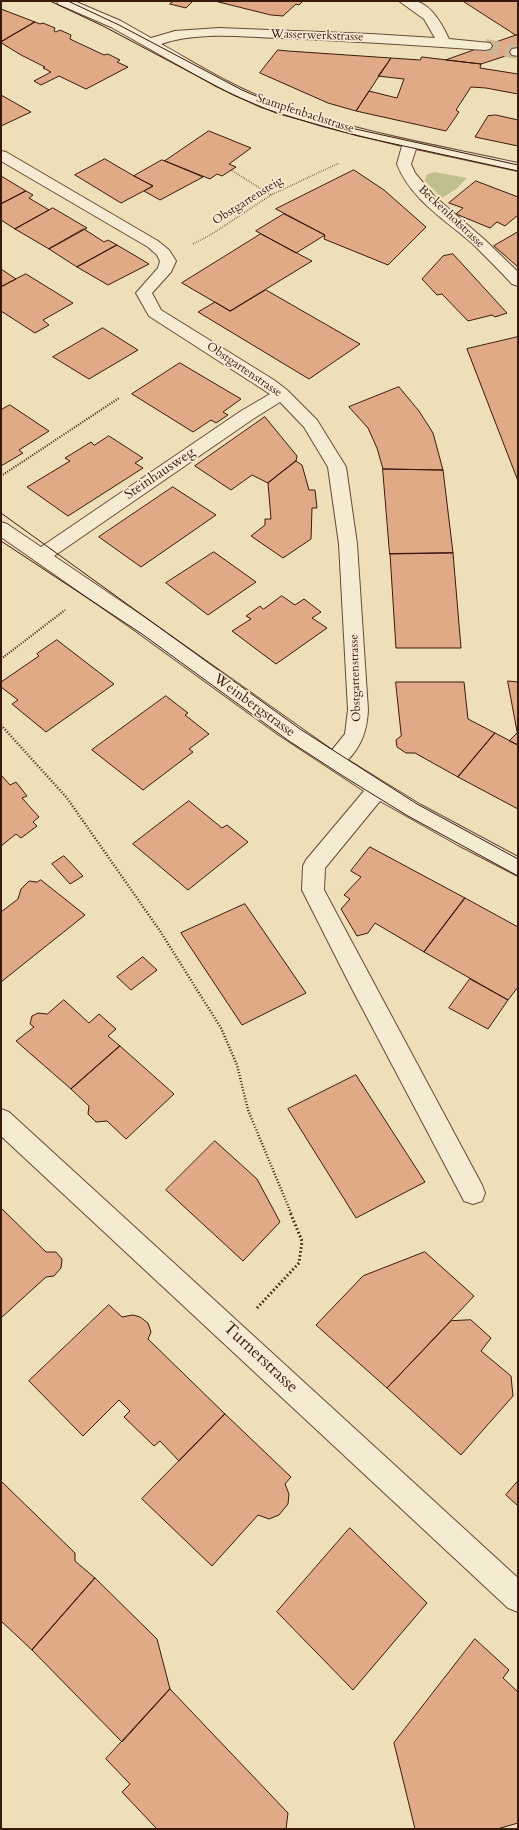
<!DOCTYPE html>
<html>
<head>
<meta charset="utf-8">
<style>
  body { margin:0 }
  #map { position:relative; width:519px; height:1830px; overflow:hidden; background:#efdfb9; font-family:Cardo,serif }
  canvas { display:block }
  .frame { position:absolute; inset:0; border:2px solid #3a190d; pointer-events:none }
</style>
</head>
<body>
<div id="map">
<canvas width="519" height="1830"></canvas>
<div class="frame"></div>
</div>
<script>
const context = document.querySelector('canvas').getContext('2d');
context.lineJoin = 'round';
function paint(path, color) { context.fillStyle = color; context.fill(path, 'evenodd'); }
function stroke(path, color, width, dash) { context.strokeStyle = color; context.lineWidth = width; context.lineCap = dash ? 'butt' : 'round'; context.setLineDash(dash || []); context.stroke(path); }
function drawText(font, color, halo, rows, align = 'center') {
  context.font = font + ' Cardo,serif'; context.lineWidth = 3.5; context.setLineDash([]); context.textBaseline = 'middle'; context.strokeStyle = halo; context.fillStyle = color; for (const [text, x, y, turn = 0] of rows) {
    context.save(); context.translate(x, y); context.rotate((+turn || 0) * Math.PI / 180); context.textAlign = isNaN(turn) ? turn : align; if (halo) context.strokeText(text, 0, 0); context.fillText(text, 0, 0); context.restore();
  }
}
const green = new Path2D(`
  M434,172L467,178L455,190L442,198L425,181L426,175Z`);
const building = new Path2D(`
  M174,1H193L186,8L170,4Z
  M215,1H303L299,5L296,4L283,16L271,15Z
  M463,1H518V35H516Z
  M1,9L35,22L1,42Z
  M35,22L40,24L43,23L55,28L54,31L56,32L60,30L71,35L70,39L104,55L108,54L120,60L117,62L128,67L86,89L59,76L41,85L34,81L51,72L43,68L45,67L21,55L3,44L1,42Z
  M516,35H518V52L481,64L446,60Z
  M278,50L288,51L391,58L356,111L328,103L260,73Z
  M422,57L481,64L480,68L518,74V94L486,88L471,87L456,110L459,112L446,131L356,111L369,91L397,98L404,79L378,76L391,58L420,60Z
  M1,95L31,112L1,126Z
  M496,115L518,120V146L475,137L488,116Z
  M209,131L251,148L229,164L236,167L222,176L217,174L210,179L165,161Z
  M105,159L134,176L153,186L121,203L75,175Z
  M162,160L165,161L203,177L160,200L144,191L153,186L134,176Z
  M354,170L384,190L426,227L388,265L324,239L325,235L276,209Z
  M1,176L26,191L1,204Z
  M476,181L518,197V215L505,226L497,222L490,228L456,214L463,208L449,203Z
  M26,191L33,195L29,198L49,210L15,229L1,220V204Z
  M53,208L87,228L49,249L15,229Z
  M284,214L325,235L296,253L256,231Z
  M84,229L104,242L108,240L117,245L77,267L49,249Z
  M518,232V267L494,246Z
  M261,234L312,261L230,311L182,283Z
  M117,245L149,264L108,285L77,267Z
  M453,254L507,313L495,317L492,315L468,321L442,294L437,295L422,279L443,256Z
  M1,269L16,279L1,287Z
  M26,274L73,303L43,320L49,325L35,333L1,311V287Z
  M266,290L360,344L309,379L198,312L215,302L230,311Z
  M103,328L138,350L89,379L53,357Z
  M518,337V481L467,349Z
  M180,363L241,399L223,412L228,415L216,423L211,420L193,432L132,394Z
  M399,387L419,411L433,433L443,470L383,469L377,448L368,428L349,407Z
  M10,405L49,431L19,450L23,453L1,466V410Z
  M265,417L297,456L296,461L268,483L252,475L231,490L195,466Z
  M109,436L143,458L135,463L143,468L68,516L27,487L70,461L65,458L91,442L94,445Z
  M296,461L302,465L309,490H315L317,508H312L311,539L283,558L251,536L265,525V519H271L268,483Z
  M383,469L443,470L453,553L390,554Z
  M173,487L216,515L141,567L99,537Z
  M214,552L256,582L208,615L166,583Z
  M453,553L461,648H396L390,554Z
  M282,596L295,605L304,599L321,612L312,618L327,628L276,664L232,631L251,619L246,616L260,606L263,609Z
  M57,640L114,684L46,732L12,704L18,700L1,687V682L39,656L37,654Z
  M508,681L518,682V745L509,741L517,733Z
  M396,682H464L468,719L495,733L458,777L415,753H406L397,747L396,740L401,736Z
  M166,696L188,713L185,715L209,734L189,749L193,752L143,790L92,750Z
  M495,733L518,745V809L458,777Z
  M1,775L10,785L16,782L27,796L22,798L39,817L33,822L37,826L21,838L16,834L1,846Z
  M189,801L222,828L227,825L248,842L188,890L133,844Z
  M370,847L465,898L424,952L375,923L368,933L357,936L341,909L350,899L344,895L361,877L351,871Z
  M64,856L83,876L70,884L52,864Z
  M41,880L85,915L1,982V912L18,899L21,889L29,881L37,882Z
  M465,898L518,927V987L508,1000L424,952Z
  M245,904L306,993L242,1025L181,933Z
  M143,957L157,970L131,990L117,977Z
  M470,979L508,1000L488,1029L449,1008Z
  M64,1000L89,1023L99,1014L116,1029L108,1036L120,1046L71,1089L16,1041L34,1027L30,1024L32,1016L38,1013L47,1014Z
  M120,1046L174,1094L126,1139L107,1121L96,1122L88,1114L89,1106L71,1089Z
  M356,1075L425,1182L356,1218L288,1109Z
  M215,1141L257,1179L280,1222L243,1261L166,1190Z
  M1,1208L46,1252H56L62,1259L61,1268L54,1276L46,1277L1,1318Z
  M425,1252L474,1296L387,1388L316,1325L363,1276Z
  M109,1305L122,1317L133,1315L140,1317L148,1323L151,1332L148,1339L225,1414L179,1461L160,1441L154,1446L124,1417L130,1411L119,1400L83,1436L29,1381Z
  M471,1320L491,1338L481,1351L511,1376L513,1396L461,1455L387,1388L451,1321Z
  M225,1414L291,1477L285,1484L289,1494L288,1504L279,1515L269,1519L258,1515L212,1566L142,1499Z
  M1,1481L75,1553V1561L95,1578L32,1650L1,1621Z
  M518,1481V1506L506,1495Z
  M350,1528L427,1603L353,1690L277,1612Z
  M95,1578L157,1639L170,1689L122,1742L32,1650Z
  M475,1639L509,1670L503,1678L518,1692V1823L497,1829H415L394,1743Z
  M170,1689L288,1813L286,1829H157L122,1792L130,1784L106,1759Z`);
const minorTunnel = new Path2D(`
  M485,46L517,52`);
const pathFar3 = new Path2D(`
  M231,170L271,195
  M193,244L212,234L271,195L339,163`);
const pathFar2 = new Path2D(`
  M1,476L119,398
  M1,659L65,610`);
const pathFar1 = new Path2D(`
  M1,725L67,798L160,931L221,1028L237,1065L248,1110L291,1213`);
const path = new Path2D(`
  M257,1308L299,1263L302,1241L290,1212`);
const minor = new Path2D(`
  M57,1H74L121,21L151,38L175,31L219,28L371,34L435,38L424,19L399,1C404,1 409,0 414,1C431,3 443,26 449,39L490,43L492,46L490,49L485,50C417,45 350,41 282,38C242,37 199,31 161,44C197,64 233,87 271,101C350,131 436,145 518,163V171L416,149L411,164L415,173L434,196L485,240L518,272V286L512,284C500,271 487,258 474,245C447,221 410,199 397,164L402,146L322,126L261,107L214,85L111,27L58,4Z
  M518,48V56L512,55L510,52L512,49Z
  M1,151L6,152L158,241L169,250L176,261L171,272L152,293L161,310L274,380L287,390L317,420L346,467L357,544L368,710C367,730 362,745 348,760L421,805L518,857V876L458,845L380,801L325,868L324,890L482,1185L485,1193L482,1201L473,1204L464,1201L350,985L302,890L303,866L306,860L364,791L279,735L130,627L1,537V522L7,524L41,547L241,411L270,394L149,316L136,293L158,268L160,261L157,255L148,247L1,161ZM280,402L304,427L328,467L339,544L348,710L345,734L332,750L144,617L54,556L253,419Z
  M1,1109L9,1112L518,1578V1612L508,1608L1,1136Z`);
const tram = new Path2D(`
  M50,1L103,26L233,95L276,113L358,136L518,171
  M68,1L119,25L242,90L284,108L351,128L518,165
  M1,513L300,729L417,804L518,859
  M1,541L142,634L289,741L343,776L408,816L518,876`);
const farStreetnames = [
  ["Wasserwerkstrasse",317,36,2],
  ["Stampfenbachstrasse",305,114,18],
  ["Obstgartensteig",248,201,-32],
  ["Beckenhofstrasse",451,217,43],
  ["Obstgartenstrasse",244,370,34],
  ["Obstgartenstrasse",356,678,-92]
];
const streetNames = [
  ["Steinhausweg",160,474,-34],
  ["Weinbergstrasse",254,706,36]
];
const nearStreetnames = [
  ["Turnerstrasse",260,1358,43]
];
paint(green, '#bfc08b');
paint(building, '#e0aa86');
stroke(building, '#3a190d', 1);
stroke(minorTunnel, '#cbb797', 14, [14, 7]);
stroke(minor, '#674a38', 2);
stroke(pathFar3, '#3a190d', 1.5, [0.5, 1.5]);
stroke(pathFar2, '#3a190d', 2, [1, 1.5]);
stroke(pathFar1, '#3a190d', 2.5, [1, 2]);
stroke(path, '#3a190d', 3, [1.5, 2.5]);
paint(minor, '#f5ead2');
stroke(tram, '#3a190d', 1);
drawText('12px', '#3a190d', '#f5ead2', farStreetnames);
drawText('14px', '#3a190d', '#f5ead2', streetNames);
drawText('17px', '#3a190d', '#f5ead2', nearStreetnames);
</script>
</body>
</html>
